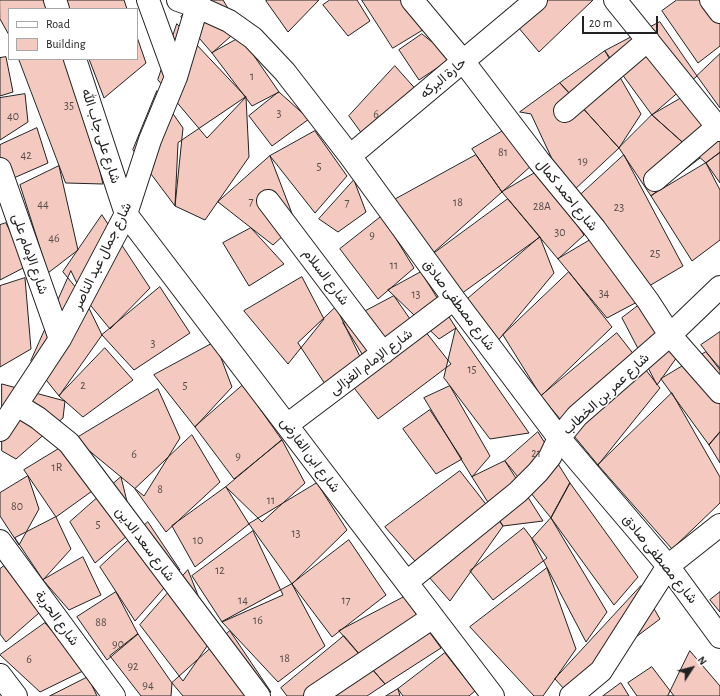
<!DOCTYPE html>
<html>
<head>
<meta charset="utf-8">
<style>
  body { margin:0 }
  #map { position:relative; width:720px; height:696px; overflow:hidden; background:#fff; font-family:"Alegreya Sans",sans-serif }
  canvas { display:block }
  .legend { position:absolute; left:8px; top:8px; width:130px; height:52px; box-sizing:border-box; background:#fff; border:1px solid #a7a7a7; margin:0; padding:5px 7px; list-style:none; font-size:12px; color:#222 }
  .legend li { display:flex; align-items:center; gap:8px; height:20px }
  .legend b { width:20px; border:1px solid #a7a7a7 }
  .north { position:absolute; left:672px; top:648px; width:40px; height:40px; -webkit-text-stroke:3px #fff; paint-order:stroke; rotate:54deg; font-size:11px; font-weight:700; line-height:16px; text-align:center; color:#222 }
  .north::after { content:''; display:block; margin:auto; width:14px; height:18px; background:#222; clip-path:polygon(50% 0,100% 100%,50% 72%,0 100%) }
  .scale { position:absolute; left:582px; top:16px; width:76px; height:18px; box-sizing:border-box; border:2px solid #222; border-top:0; padding-left:5px; font-size:12px; line-height:14px; white-space:nowrap; color:#222; -webkit-text-stroke:3px #fff; paint-order:stroke }
</style>
</head>
<body>
<div id="map">
<canvas width="720" height="696"></canvas>
<ul class="legend">
<li><b style="height:5px;background:#fff"></b>Road</li>
<li><b style="height:11px;background:#f3c9c0"></b>Building</li>
</ul>
<div class="north">N</div>
<div class="scale">20 m</div>
</div>
<script>
const context = document.querySelector('canvas').getContext('2d');
context.lineJoin = 'round';
function paint(path, color) { context.fillStyle = color; context.fill(path, 'evenodd'); }
function stroke(path, color, width, dash) { context.strokeStyle = color; context.lineWidth = width; context.lineCap = dash ? 'butt' : 'round'; context.setLineDash(dash || []); context.stroke(path); }
function drawText(font, color, halo, rows, align = 'center') {
  context.font = font + ' "Alegreya Sans",Vazirmatn,sans-serif'; context.lineWidth = 3; context.setLineDash([]); context.textBaseline = 'middle'; context.strokeStyle = halo; context.fillStyle = color; for (const [text, x, y, turn = 0] of rows) {
    context.save(); context.translate(x, y); context.rotate((+turn || 0) * Math.PI / 180); context.textAlign = isNaN(turn) ? turn : align; if (halo) context.strokeText(text, 0, 0); context.fillText(text, 0, 0); context.restore();
  }
}
const building = new Path2D(`
  M0,0H45L48,9H9V35L0,19Z
  M65,0H124L127,9H69Z
  M197,0H223L240,28L212,53L181,17Z
  M268,0H319L288,32L266,1Z
  M330,0H357L370,21L348,36L323,5Z
  M362,0H404L426,28L393,48Z
  M546,0H593L539,52L518,27Z
  M677,0H720V46L698,63L662,11Z
  M660,22L697,76L652,115L605,51Z
  M177,24L246,97L207,138L158,80Z
  M422,34L452,58L419,80L399,50Z
  M137,37L146,63L104,98L89,59H137Z
  M241,37L279,92L252,106L212,53Z
  M605,51L641,114L619,148L560,83Z
  M720,54V108L697,76Z
  M6,57L13,92L0,96V58Z
  M19,59H73L103,184L66,183Z
  M395,66L428,103L373,149L349,116Z
  M560,83L619,148L573,191L553,161L531,114L520,112Z
  M697,89L720,120V152L706,163L652,115Z
  M157,91L183,128L175,206L133,150Z
  M279,92L309,119L272,146L249,116Z
  M25,94L28,122L0,140V98Z
  M246,97L249,157L205,220L175,206L178,143Z
  M652,115L700,158L651,196L619,148Z
  M37,128L48,163L0,184V145Z
  M508,128L532,165L502,192L472,149Z
  M315,131L347,176L315,213L270,156Z
  M720,153V183L706,163Z
  M476,155L502,192L425,260L385,205Z
  M624,155L683,266L644,289L577,198Z
  M270,156L296,224L273,245L218,202Z
  M706,163L720,190V240L692,261L651,196Z
  M59,166L78,250L48,273L20,185Z
  M540,170L584,235L558,259L502,192Z
  M354,180L366,212L338,232L319,219Z
  M508,199L540,237L454,299L425,260Z
  M102,215L150,288L110,329L63,272Z
  M382,216L414,268L378,299L340,249Z
  M6,223L27,266L0,280V225Z
  M251,228L284,264L249,286L223,243Z
  M540,237L554,273L496,343L464,302Z
  M592,239L639,301L607,318L558,259Z
  M71,271L102,335L59,396L31,361Z
  M421,272L456,328L439,339L388,290Z
  M569,272L612,327L541,396L503,335Z
  M302,277L324,319L288,364L244,311Z
  M25,278L31,349L0,367V286Z
  M160,287L190,333L134,370L102,335Z
  M655,293L677,357L657,385L622,318Z
  M394,296L410,319L362,354L343,323Z
  M336,307L365,367L325,384L298,343Z
  M456,328L529,433L490,439L444,378Z
  M425,331L451,364L378,419L348,380Z
  M720,332V370L701,345Z
  M617,333L660,388L598,465L541,396Z
  M215,342L232,387L195,427L154,375Z
  M105,348L133,380L83,417L59,396Z
  M706,352L720,368V432L709,445L661,379Z
  M2,384L65,401L63,418L16,459L2,451Z
  M243,385L282,440L234,479L195,427Z
  M450,386L490,456L472,477L424,398Z
  M158,389L180,438L144,496L75,439Z
  M672,393L720,477V503L672,549L598,465Z
  M430,410L462,459L436,474L403,429Z
  M538,432L570,483L551,518L505,461Z
  M720,432V463L709,445Z
  M192,435L220,482L166,532L135,489Z
  M75,439L106,481L56,517L24,470Z
  M282,440L305,483L262,522L226,487Z
  M505,461L543,521L503,526L472,477Z
  M460,471L503,526L450,601L385,527Z
  M28,476L39,509L19,545L0,516V493Z
  M121,477L134,530L95,563L70,522Z
  M317,483L347,530L292,584L249,524Z
  M570,483L638,577L614,605L551,518Z
  M226,487L249,524L195,567L172,526Z
  M56,517L71,549L43,580L15,538Z
  M551,518L607,612L586,642L532,539Z
  M148,522L180,570L135,621L100,567Z
  M524,528L547,558L493,600L470,571Z
  M253,531L283,595L222,622L192,576Z
  M349,540L386,595L332,637L292,584Z
  M83,557L101,595L69,610L43,580Z
  M4,566L40,612L6,642L0,634V569Z
  M547,568L576,649L543,696H534L470,627Z
  M188,570L214,636L183,681L140,625Z
  M292,584L325,646L278,682L222,622Z
  M641,586L660,619L565,690L555,679Z
  M116,592L138,634L107,660L77,617Z
  M720,592V612L710,600Z
  M404,597L441,648L385,684L339,631Z
  M45,623L87,669L40,692L0,655Z
  M230,631L271,692L264,696H183L172,683Z
  M138,634L172,683L171,696H141L110,656Z
  M344,636L385,684L367,696H287L281,688Z
  M690,651L720,686V696H668Z
  M445,653L475,691L469,696H403L398,689Z
  M652,667L674,696H637L628,683Z
  M88,677L97,696H50Z
  M621,683L629,696H603Z
  M398,689L400,696H386Z`);
const street = new Path2D(`
  M55,0L58,9
  M148,0L176,77
  M178,0L198,7L229,21L253,38L285,72L350,156L454,299L559,438L668,566L720,637
  M412,0L463,61L539,161L595,229L648,301L670,335L720,392
  M615,0L720,130
  M711,0L720,12
  M75,59L126,214L493,696
  M565,111L648,40
  M350,156L536,0
  M0,169L60,339
  M655,180L717,127
  M268,201L383,353
  M17,405L38,418L69,443L259,696
  M287,425L454,299
  M0,430L60,339L126,214L150,140L176,77L199,0
  M0,541L114,696
  M407,582L518,492L538,472L550,457L559,438L577,416L670,335L720,287
  M0,675L16,696
  M315,696L433,617
  M571,696L601,671L668,566L720,525`);
const numberNames = [
  ["1",252,76],
  ["35",69,105],
  ["3",279,113],
  ["6",376,114],
  ["40",13,116],
  ["81",503,152],
  ["42",26,155],
  ["19",583,161],
  ["5",319,166],
  ["7",251,201],
  ["7",347,202],
  ["18",458,202],
  ["44",43,204],
  ["28A",542,206],
  ["23",619,207],
  ["30",560,232],
  ["9",372,235],
  ["46",54,238],
  ["25",655,253],
  ["11",394,265],
  ["34",604,293],
  ["13",416,294],
  ["3",153,343],
  ["15",472,369],
  ["2",83,385],
  ["5",185,385],
  ["21",536,453],
  ["6",134,454],
  ["9",238,456],
  ["1R",57,467],
  ["8",160,489],
  ["11",271,500],
  ["80",17,506],
  ["5",98,524],
  ["13",296,533],
  ["10",198,540],
  ["12",220,570],
  ["14",243,600],
  ["17",346,600],
  ["16",258,620],
  ["88",101,622],
  ["90",118,644],
  ["18",285,658],
  ["6",29,659],
  ["92",133,666],
  ["94",148,685]
];
const streetNames = [
  ["حارة البركه",443,78,-40],
  ["شارع على جاب الله",101,136,72],
  ["شارع احمد كمال",567,195,51],
  ["شارع الإمام على",30,254,71],
  ["شارع جمال عبد الناصر",102,256,-64],
  ["شارع السلام",326,277,53],
  ["شارع مصطفى صادق",459,305,53],
  ["شارع الإمام الغزالى",371,362,-37],
  ["شارع عمر بن الخطاب",606,394,-43],
  ["شارع ابن الفارض",310,455,53],
  ["شارع سعد الدين",145,544,53],
  ["شارع مصطفى صادق",660,559,51],
  ["شارع الحرية",57,618,54]
];
paint(building, '#f3c9c0');
stroke(building, '#222', 1);
stroke(street, '#222', 24);
stroke(street, '#fff', 22);
drawText('12px', '#564c4a', null, numberNames);
drawText('14px', '#222', '#fff', streetNames);
</script>
</body>
</html>
